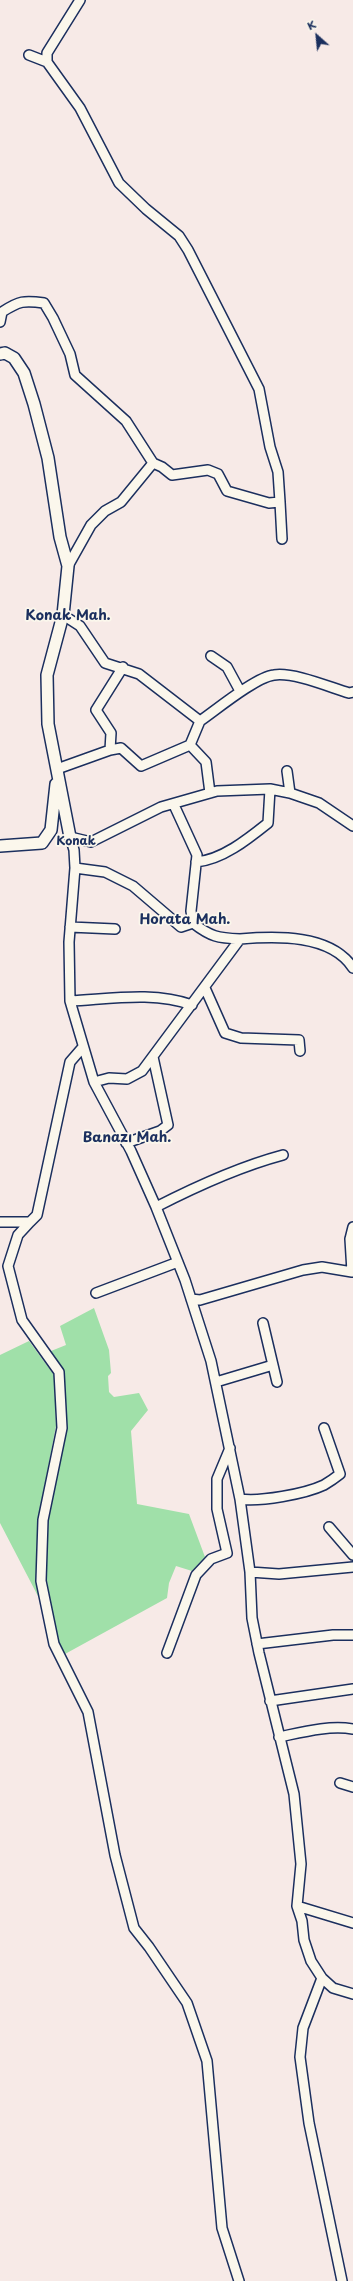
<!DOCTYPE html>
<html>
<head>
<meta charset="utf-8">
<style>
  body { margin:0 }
  #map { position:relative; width:353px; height:2281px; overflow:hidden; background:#f7eae7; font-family:"Playpen Sans",sans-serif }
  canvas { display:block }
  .north { position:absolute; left:297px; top:16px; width:40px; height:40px; -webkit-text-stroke:3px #fbf7ec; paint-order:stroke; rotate:333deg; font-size:11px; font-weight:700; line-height:16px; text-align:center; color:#1b2f5e }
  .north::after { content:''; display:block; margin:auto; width:14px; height:18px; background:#1b2f5e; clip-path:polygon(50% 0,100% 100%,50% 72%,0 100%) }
</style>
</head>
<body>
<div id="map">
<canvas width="353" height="2281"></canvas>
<div class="north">K</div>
</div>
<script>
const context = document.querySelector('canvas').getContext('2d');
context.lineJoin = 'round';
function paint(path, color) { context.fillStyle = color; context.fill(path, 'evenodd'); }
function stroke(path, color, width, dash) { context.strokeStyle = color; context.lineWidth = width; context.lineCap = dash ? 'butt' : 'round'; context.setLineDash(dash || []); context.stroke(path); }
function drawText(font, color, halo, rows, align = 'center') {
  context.font = font + ' "Playpen Sans",sans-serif'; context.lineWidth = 3.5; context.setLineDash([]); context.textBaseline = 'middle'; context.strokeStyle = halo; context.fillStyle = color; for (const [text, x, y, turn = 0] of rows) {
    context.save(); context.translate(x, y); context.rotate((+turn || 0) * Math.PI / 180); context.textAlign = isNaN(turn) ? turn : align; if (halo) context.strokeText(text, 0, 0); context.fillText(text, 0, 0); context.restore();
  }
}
const green = new Path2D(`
  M94,1308L109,1350L111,1373L108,1376L109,1392L114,1397L139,1393L148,1410L131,1431L137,1504L189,1514L205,1557L192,1571L176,1566L169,1583L167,1598L65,1654L57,1640L47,1581V1526L67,1424L64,1371L51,1351L66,1345L60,1326Z
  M29,1341L54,1375L56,1426L38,1519L36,1579L40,1600L0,1523V1355Z`);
const minor = new Path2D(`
  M80,0L47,53V62L80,108L119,183L146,209L179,236L188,250L259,389L270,447L278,472L280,502
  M29,55L47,62
  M0,322L2,312C19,301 24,300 44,303L53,318L70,354L75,375L126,421L153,463L121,502L105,511L91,525L68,566
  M153,463L162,467L172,475L208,470L218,474L227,491L269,503L280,502L282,539
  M63,615L80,626L105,663L139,674L200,721C216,710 256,677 274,675C294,672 329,687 349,693L353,692
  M211,656L227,667L240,691
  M190,745L200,721
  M110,750L111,733L96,710L123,667
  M57,769L110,750L121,748L141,766L190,745L206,762L210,793
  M287,771L290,793
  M70,837L74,850L75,868L69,942L70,1001L94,1082L131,1151L156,1207L185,1280L211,1361L240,1499L250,1572L252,1618L259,1653L294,1794L301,1864L297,1906L302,1921L304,1940L311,1961L322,1978L333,1988L353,1994
  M70,837L91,842L161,807L217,791L270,789L290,793L319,803L353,826
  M196,862C222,860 248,839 268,823L270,789
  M75,868L105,872L133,886L181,927L193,923L191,911L197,855L174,805
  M193,923C211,937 218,938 240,939
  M70,927L115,929
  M205,988L225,1033L241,1038L299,1040L300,1051
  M70,1001C110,999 154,991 192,1005
  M94,1082L109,1078L127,1079L142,1071L240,939C276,936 331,934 353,968
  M126,1143L160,1131L168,1125L153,1057
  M156,1207C197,1186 238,1167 283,1155
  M0,1222H30L37,1215L70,1062L83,1047
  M30,1222L18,1235L8,1266L22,1320L59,1372L62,1428L43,1520L41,1581L54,1644L88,1712L115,1855L134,1928L149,1947L187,2003L207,2061L222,2228L239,2281
  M350,1239L353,1227
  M96,1293L178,1262
  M191,1299L200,1300L303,1270L322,1267L352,1272L350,1239L353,1238
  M263,1323L277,1382
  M216,1382L273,1365
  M240,1499C260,1502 305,1494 324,1485C329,1482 335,1478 340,1474L324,1428
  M329,1527L353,1555
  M250,1572L279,1574L353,1567
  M257,1644L333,1635H353
  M167,1653L196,1575L211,1559L227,1553L217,1509V1479L230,1448
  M270,1701L353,1689
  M279,1737C303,1732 329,1725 353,1729
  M340,1783L353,1787
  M297,1906L353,1923
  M322,1978L303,2028L300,2057L309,2123L342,2281`);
const major = new Path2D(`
  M0,354L5,353L14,358L24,373L34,404L48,458L60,537L68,566L63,615L47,675L48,724L70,837
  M0,846L42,843L51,830L56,784`);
const quarterNames = [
  ["Konak",76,842]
];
const districtNames = [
  ["Konak Mah.",68,616],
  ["Horata Mah.",185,920],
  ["Banazı Mah.",127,1138]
];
paint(green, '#a0e0a9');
stroke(minor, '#1b2f5e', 12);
stroke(major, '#1b2f5e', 14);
stroke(minor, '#fbf7ec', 9);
stroke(major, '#fbf7ec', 11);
drawText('bold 12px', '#1b2f5e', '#fbf7ec', quarterNames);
drawText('bold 14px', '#1b2f5e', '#fbf7ec', districtNames);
</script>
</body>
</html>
